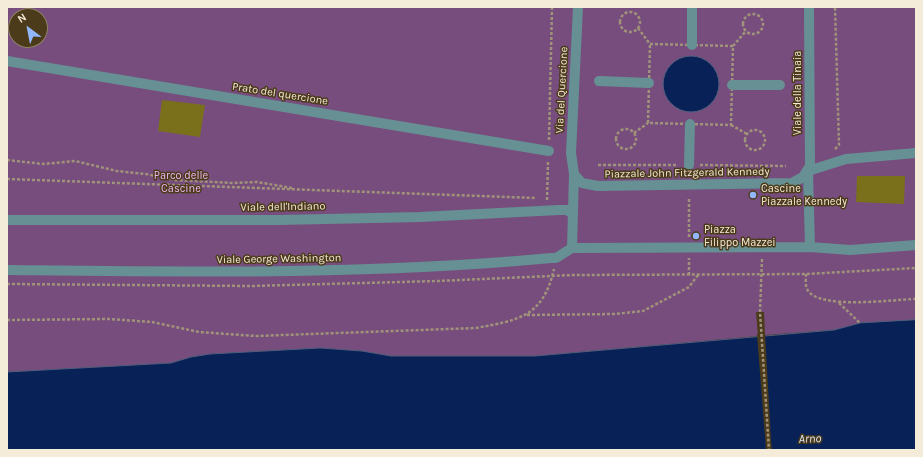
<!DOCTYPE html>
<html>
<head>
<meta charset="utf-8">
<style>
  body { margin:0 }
  #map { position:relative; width:923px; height:457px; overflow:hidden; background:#4c3b1a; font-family:Karla,sans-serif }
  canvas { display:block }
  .frame { position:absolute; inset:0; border:8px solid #f5ebd9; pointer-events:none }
  .north { position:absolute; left:8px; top:8px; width:40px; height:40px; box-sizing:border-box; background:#4c3b1a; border:1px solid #908166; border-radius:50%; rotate:328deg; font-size:11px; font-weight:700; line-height:16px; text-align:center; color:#f5ebd9 }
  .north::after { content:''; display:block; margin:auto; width:14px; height:18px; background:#92b7fd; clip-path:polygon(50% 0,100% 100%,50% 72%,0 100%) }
</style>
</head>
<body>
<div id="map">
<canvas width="923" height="457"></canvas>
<div class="frame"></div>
<div class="north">N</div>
</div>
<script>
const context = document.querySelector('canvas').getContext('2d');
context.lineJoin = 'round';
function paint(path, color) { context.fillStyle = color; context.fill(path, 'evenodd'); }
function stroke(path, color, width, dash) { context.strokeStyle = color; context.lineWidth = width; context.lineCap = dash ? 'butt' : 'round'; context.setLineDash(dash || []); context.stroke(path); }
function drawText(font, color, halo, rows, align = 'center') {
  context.font = font + ' Karla,sans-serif'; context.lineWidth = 3; context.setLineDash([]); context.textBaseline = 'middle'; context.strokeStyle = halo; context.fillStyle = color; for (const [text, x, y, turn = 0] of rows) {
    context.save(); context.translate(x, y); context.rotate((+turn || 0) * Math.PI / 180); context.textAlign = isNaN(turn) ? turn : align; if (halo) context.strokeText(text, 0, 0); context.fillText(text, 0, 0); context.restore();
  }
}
const green = new Path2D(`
  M7,7H916V320L860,323L834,330L765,335L764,312H756L758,336L535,356H391L362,351L320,348L210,354L191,357L171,363L7,372ZM16,16H40V40H16Z`);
const water = new Path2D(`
  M663 84a28 28 0 1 1 56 0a28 28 0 1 1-56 0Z
  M916,320V450H7V372L171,363L191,357L210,354L320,348L362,351L391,356H535L834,330L860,323Z`);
const pier = new Path2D(`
  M765,333L771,440L772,450H766L757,334Z`);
const building = new Path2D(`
  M162,100L205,105L200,137L158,131Z
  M857,176H905L904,204L856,202Z`);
const path = new Path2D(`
  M620 22a10 10 0 1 1 20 0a10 10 0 1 1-20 0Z
  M743 24a10 10 0 1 1 20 0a10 10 0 1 1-20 0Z
  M638,28L650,44
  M650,44L733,46L731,125L648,123Z
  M733,46L746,31
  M731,125L747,134
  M616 139a10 10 0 1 1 20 0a10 10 0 1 1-20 0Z
  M745 140a10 10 0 1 1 20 0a10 10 0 1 1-20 0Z
  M634,133L648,123
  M549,140L552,7
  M835,149L839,145L835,7
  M7,160L43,164L75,161L117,171L146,174L175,180L232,183L257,182L292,188
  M598,165H677
  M700,165L786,166
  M7,179L536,198
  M547,200L548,161
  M689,237V199
  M762,259L760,312L769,450
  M806,274C806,278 805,285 807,289C818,311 894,299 916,299
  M689,275V258
  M7,284L251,286L438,281L573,275L806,274L916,268
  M839,303L860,323
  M527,315L614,314L643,311L689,287L698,275
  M7,320L109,319L152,322L199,332L256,336L476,328C519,320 543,317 554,269`);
const minor = new Path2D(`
  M692,45V7
  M7,61L549,151
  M599,81L649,83
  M732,85H780
  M689,165L690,124
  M574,174L582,183L598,186L792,183L803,177L810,166L809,7
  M7,220H279L420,217L559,210H567L573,214
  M810,247L808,171L846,159L916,153
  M572,248L574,174L571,153L578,7
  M7,270C188,272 370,275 551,258H556L572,248L810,247L850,250L916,245`);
const markers = [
  [753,195,4,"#92b7fd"],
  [696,236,4,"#92b7fd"]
];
const streetNames = [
  ["Via del Quercione",562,90,-87],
  ["Viale della Tinaia",798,93,-90],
  ["Prato del quercione",280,94,9],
  ["Piazzale John Fitzgerald Kennedy",687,173,-1],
  ["Viale dell'Indiano",283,207,-1],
  ["Viale George Washington",279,259,-1]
];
const parkNames = [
  ["Parco delle",181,176],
  ["Cascine",181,189]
];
const poiNames = [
  ["Cascine",761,189],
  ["Piazzale Kennedy",761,202],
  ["Piazza",704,230],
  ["Filippo Mazzei",704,243]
];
const waterNames = [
  ["Arno",810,439,-2]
];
paint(green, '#774d7d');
paint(water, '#082258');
stroke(water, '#4f5e7f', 1);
paint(pier, '#4c3b1a');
paint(building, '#7a701c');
stroke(path, '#a09379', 2.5, [3, 2]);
stroke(minor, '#669093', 10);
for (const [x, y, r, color] of markers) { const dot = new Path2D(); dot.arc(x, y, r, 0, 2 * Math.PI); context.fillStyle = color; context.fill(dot); stroke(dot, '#4c3b1a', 1.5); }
drawText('11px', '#f5ebd9', '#4c3b1a', streetNames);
drawText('11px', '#efb7f7', '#4c3b1a', parkNames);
drawText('11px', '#f5ebd9', '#4c3b1a', poiNames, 'left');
drawText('italic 12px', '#dbe5f7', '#4c3b1a', waterNames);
</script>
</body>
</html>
